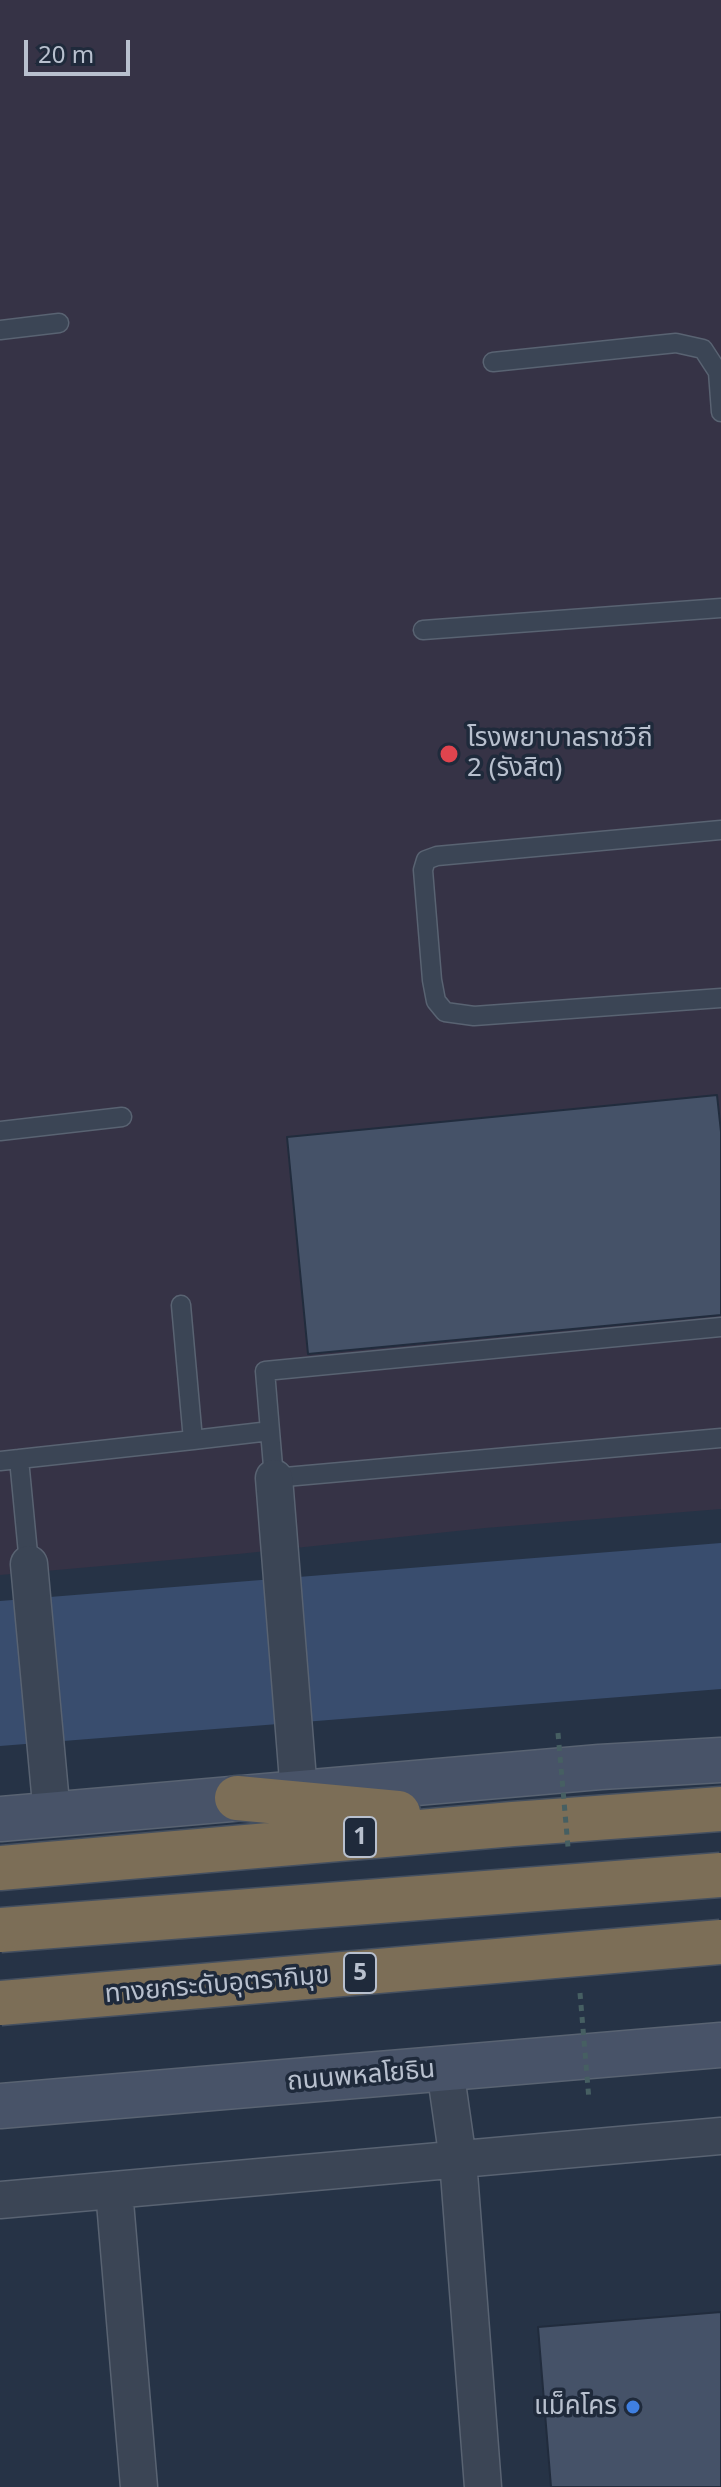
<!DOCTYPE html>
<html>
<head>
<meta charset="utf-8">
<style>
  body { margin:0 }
  #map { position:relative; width:721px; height:2487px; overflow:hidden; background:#263346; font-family:"Noto Sans",sans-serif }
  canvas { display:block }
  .scale { position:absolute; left:24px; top:40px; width:106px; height:36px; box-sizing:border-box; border:4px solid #b8c0ce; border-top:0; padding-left:10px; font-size:24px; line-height:28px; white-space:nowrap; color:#b8c0ce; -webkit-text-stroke:6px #1f2a3b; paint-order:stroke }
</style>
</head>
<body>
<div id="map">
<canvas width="721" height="2487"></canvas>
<div class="scale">20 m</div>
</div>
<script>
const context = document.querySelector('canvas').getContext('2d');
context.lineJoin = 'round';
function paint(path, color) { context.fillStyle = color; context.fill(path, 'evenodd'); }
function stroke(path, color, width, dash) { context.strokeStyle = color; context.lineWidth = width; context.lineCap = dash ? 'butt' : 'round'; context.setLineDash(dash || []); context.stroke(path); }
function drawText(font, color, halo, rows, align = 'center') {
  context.font = font + ' "Noto Sans","Noto Sans Thai",sans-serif'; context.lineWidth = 7; context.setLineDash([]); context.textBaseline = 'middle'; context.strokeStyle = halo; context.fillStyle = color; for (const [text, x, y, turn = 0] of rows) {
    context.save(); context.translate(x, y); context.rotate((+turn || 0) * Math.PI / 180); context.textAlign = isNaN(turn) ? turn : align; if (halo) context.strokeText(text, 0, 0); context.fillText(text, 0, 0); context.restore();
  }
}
const medical = new Path2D(`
  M0,0H721V1509L485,1528L238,1554L0,1575Z`);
const water = new Path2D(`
  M721,1543V1689L0,1746V1601Z`);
const building = new Path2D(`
  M717,1095L721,1132V1315L308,1354L287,1137Z
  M721,2312V2487H551L538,2327Z`);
const lane = new Path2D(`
  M0,330L59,323
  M493,362L676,343L703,349L718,372L721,412
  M423,630L721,608
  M721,830L437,856L426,860L423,870L432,980L436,1001L445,1012L474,1016L721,998
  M0,1131L122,1117
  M270,1431L265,1371L721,1327
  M193,1440L270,1431L274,1478L721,1438
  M19,1459L193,1440L181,1305
  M0,1461L19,1459L29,1564`);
const street = new Path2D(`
  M274,1478L299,1793
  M29,1564L52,1815
  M445,2069L458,2160L483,2487
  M114,2190L139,2487
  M0,2200L721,2136`);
const secondary = new Path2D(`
  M0,1819L600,1767L721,1760
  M0,2106L721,2045`);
const highway = new Path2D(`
  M237,1798L398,1813
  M0,1868L513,1824L721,1809`);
const pathBridge = new Path2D(`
  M558,1733L568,1847
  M580,1993L589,2100`);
const highwayBridge = new Path2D(`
  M0,1930L721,1875
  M0,2003L721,1942`);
const markers = [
  [449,754,10,"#e0444e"],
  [633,2407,8,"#3f7fe0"]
];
const shields = [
  [360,1837,32],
  [360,1973,32]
];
const shieldNames = [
  ["1",360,1837],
  ["5",360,1973]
];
const poiNames = [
  ["โรงพยาบาลราชวิถี",467,739],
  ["2 (รังสิต)",467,769],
  ["แม็คโคร",617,2407,"right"]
];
const streetNames = [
  ["ทางยกระดับอุตราภิมุข",217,1985,-5],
  ["ถนนพหลโยธิน",361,2076,-5]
];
paint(medical, '#363346');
paint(water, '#394d6e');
paint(building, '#455268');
stroke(building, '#212c3d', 2);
stroke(lane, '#596372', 21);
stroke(street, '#596372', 39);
stroke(secondary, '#596372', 47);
stroke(highway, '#455060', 47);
stroke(lane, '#3b4555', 18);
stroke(street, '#3b4555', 36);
stroke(secondary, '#485368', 44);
stroke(highway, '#7c6e57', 44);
stroke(highwayBridge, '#455060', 47, []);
stroke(pathBridge, '#465f62', 5, [6, 6]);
stroke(highwayBridge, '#7c6e57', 44);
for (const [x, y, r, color] of markers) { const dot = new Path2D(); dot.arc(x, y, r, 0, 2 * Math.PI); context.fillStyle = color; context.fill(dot); stroke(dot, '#1f2a3b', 3); }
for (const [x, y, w] of shields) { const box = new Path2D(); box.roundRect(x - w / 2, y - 20, w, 40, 6); context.fillStyle = '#1f2a3b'; context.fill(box); stroke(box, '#b8c0ce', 2); }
drawText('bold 24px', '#b8c0ce', null, shieldNames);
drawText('26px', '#b8c0ce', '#1f2a3b', poiNames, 'left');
drawText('26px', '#b8c0ce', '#1f2a3b', streetNames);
</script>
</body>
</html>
